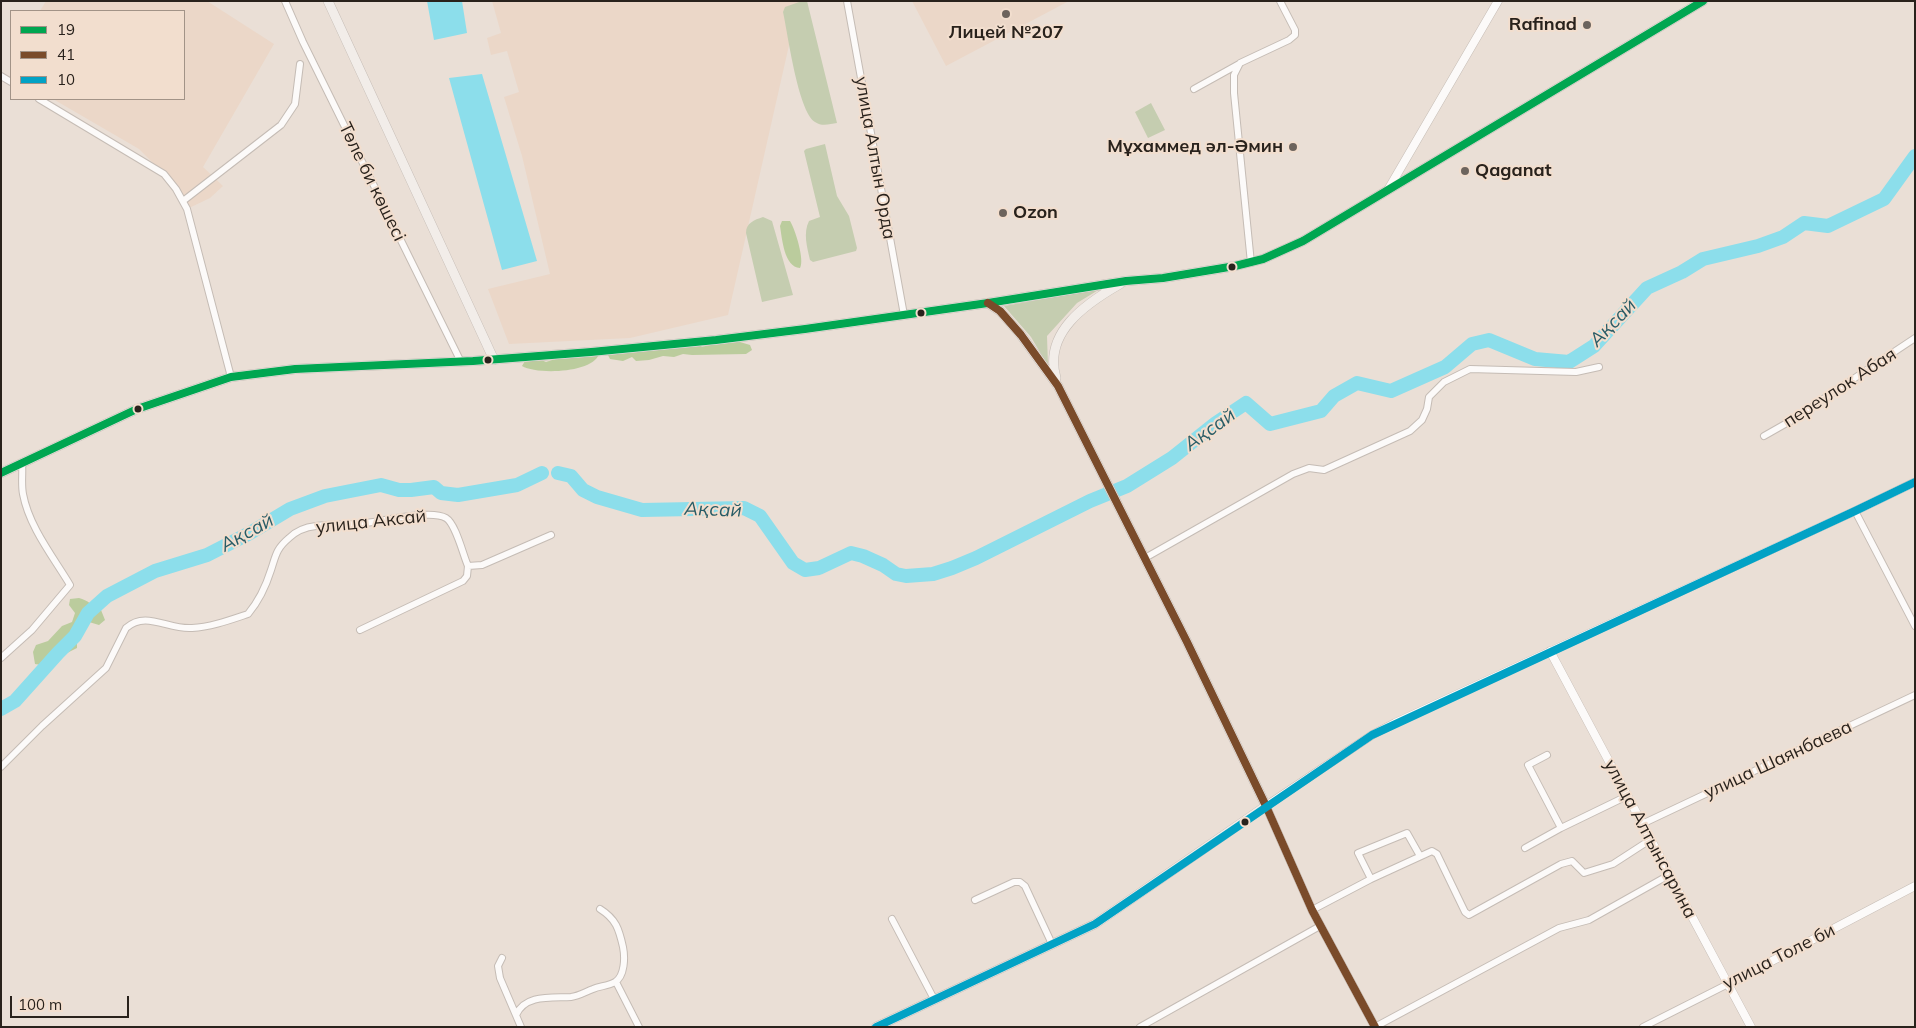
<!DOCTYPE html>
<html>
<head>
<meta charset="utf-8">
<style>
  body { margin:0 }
  #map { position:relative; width:1916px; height:1028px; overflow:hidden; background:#eadfd6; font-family:Mulish,sans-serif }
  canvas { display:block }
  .frame { position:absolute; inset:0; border:2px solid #29221c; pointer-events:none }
  .legend { position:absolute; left:10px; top:10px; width:175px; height:90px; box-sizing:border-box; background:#f2dece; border:1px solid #a29387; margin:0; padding:6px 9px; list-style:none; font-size:15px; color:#29221c }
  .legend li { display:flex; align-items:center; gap:10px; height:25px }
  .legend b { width:25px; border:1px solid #a29387 }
  .scale { position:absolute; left:10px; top:996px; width:119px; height:22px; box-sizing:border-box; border:2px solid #29221c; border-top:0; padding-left:6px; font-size:15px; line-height:18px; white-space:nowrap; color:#29221c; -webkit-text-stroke:4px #f2dece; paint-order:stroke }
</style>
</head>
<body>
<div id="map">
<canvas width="1916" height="1028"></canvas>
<div class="frame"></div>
<ul class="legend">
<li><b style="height:6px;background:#00a651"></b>19</li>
<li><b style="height:6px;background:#7a4b2a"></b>41</li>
<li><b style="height:6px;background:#02a2c5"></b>10</li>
</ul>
<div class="scale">100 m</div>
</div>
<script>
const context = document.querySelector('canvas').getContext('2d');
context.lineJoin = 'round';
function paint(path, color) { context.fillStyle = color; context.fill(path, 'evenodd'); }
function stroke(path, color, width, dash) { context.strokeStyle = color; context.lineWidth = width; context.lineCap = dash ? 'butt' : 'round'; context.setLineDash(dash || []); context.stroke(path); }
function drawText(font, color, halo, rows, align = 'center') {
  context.font = font + ' Mulish,sans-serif'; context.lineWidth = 4; context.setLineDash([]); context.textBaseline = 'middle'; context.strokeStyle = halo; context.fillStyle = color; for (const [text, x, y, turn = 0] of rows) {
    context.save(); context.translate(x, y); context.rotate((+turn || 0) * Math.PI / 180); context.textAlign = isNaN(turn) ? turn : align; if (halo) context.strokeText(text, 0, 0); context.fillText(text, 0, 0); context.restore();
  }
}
const built = new Path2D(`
  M46,1H207L274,44L203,167L223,186L210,198L187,209L164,174L139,149L53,99H184V11H40Z
  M492,1H799L728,315L630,338L509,344L488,289L550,274L522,156L504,97L519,92L507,51L491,55L487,38L501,33Z
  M912,1H1069L946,66Z`);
const green = new Path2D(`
  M802,1H807L837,123C830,124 822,127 815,122C798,111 788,34 783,12L785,7Z
  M1151,103L1165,130L1148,138L1135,112Z
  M825,144L837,196L849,216L857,248L856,251L813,262L810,260C807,247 803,233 809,221L820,217L804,151L806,149Z
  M763,217L772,221L793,295L762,302L746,233C746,223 754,220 763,217Z
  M1100,289L1077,303L1047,336L1048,366L1031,337L1004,306Z`);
const forest = new Path2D(`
  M782,221H790C795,229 805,260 800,268C784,267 782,238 780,226Z
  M740,342L750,345L752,350L746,354L692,355L683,354L674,357L663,356L649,360L636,361L632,357L623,361L610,359L608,355L610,352L682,348L697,344L702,347L716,343Z
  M599,354C593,373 537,375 522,366L525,361L539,359L546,362L555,359Z
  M79,598C88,600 92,606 101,610L105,620L99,625L89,622L77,637V648L61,656L54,667L47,669L41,665L35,664L33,652L36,645L48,641L62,626L72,622L75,613L69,605L70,599Z`);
const water = new Path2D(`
  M427,1H462L467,33L434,40Z
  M482,74L537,261L502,270L449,78Z`);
const river = new Path2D(`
  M558,473L571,476L583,490L597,497L642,510L744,508L760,516L793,563L805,570L819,568L851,553L863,556L883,565L896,574L906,576L933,574L952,568L976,558L1090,501L1127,486L1172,458L1216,423L1246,403L1270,424L1321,411L1334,396L1357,383L1391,391L1445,367L1472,344L1489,340L1535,359L1569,362L1594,346L1647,288L1682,272L1703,259L1758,246L1783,237L1804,223L1828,226L1884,199L1915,156
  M1,709L15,701L58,653L75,636L88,613L107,596L155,571L207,555L250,533L290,509L325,496L381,485L399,490H411L434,487L441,493L458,495L517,485L542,473`);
const minor = new Path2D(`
  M285,1L303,42L461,362
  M847,1L904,315
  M1,76L11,82
  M1194,89L1239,64
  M39,99L164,174L176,189L187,209L231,377
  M183,201L281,125L295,104L300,64
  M1251,263L1234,93V75L1240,63L1289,40L1295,35V30L1280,1
  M1764,436L1808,411L1817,403L1915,338
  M1855,511L1915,626
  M1145,558L1293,474L1309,468L1324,470L1410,431L1422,420L1427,409L1429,397L1444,382L1470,369L1576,372L1599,367
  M360,630L463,581L467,576L468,566
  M1,658L32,630L70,585C54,558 29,527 23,494C21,484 23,473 22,463
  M1,767L42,726L106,668L126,628C146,610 168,630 192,628C211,627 230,620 248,614C258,602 266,586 271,570C276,555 276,549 289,538C296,531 307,527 316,526C329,524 342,525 355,524C374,524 429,508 446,518C456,524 463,555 468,566L482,565L551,535
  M1642,824L1915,695
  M1561,828L1627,796
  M1525,848L1561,828L1528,765L1547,755
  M1420,856L1407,833L1358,853L1371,879L1432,851L1437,854L1465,912L1469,915L1561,864L1572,861L1584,873L1613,864L1650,840
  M975,900L1014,882H1020L1025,886L1052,944
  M1312,910L1371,879
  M892,919L934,999
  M502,958L498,966L500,978L521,1027
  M616,982L639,1027
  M516,1015C525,994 552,998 571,997C579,996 585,992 593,989C600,986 608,986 615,982C625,976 625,957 623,947C619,929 616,919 600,909
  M1140,1027L1320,926
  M1375,1027L1559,928L1589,920L1669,875
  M1643,1027L1728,984`);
const tertiary = new Path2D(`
  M1389,188L1498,1
  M1550,651L1751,1027
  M1728,984L1915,886
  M1375,1027L1312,910L1266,806L1372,735L1395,723L1855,511L1915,482`);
const secondary = new Path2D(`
  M328,1L494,360
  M1056,378C1043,333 1085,304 1120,284
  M1,473L137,409L231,377L295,369L473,361L591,352L716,340L805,329L988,303L1126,281L1163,278L1235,266L1263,259L1303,241L1703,1
  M876,1027L1095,924L1266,806L1187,642L1058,386L1021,335L1000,311L988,303`);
const bus1 = new Path2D(`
  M1,473L137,409L231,377L295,369L473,361L591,352L716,340L805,329L988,303L1126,281L1163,278L1235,266L1263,259L1303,241L1703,1`);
const bus2 = new Path2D(`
  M988,303L1000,311L1021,335L1058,386L1187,642L1266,806L1312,910L1375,1027`);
const bus3 = new Path2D(`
  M876,1027L1095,924L1372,735L1855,511L1915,482`);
const markers = [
  [1006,14,5,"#6d645d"],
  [1587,25,5,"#6d645d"],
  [1293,147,5,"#6d645d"],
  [1465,171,5,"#6d645d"],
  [1003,213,5,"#6d645d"],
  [1232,267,4.5,"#29221c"],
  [921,313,4.5,"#29221c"],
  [488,360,4.5,"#29221c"],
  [138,409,4.5,"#29221c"],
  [1245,822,4.5,"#29221c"]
];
const poiNames = [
  ["Rafinad",1577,25],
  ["Лицей №207",1006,33,"center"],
  ["Мұхаммед әл-Әмин",1283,147],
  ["Qaganat",1475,171,"left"],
  ["Ozon",1013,213,"left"]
];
const streetNames = [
  ["улица Алтын Орда",875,158,80],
  ["Төле би көшесі",372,182,64],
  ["переулок Абая",1840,388,-33],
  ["улица Аксай",371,522,-6],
  ["улица Шаянбаева",1778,760,-25],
  ["улица Алтынсарина",1650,839,62],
  ["улица Толе би",1779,957,-27]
];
const waterNames = [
  ["Ақсай",1613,323,-46],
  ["Ақсай",1210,430,-36],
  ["Ақсай",713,510,2],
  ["Ақсай",247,533,-29]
];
paint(built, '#ebd7c8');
paint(green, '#c5cdb0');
paint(forest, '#bbcc9d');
paint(water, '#8cdeeb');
stroke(river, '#8cdeeb', 14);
stroke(minor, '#c5bcb5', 8);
stroke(tertiary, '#c5bcb5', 9);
stroke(secondary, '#c5bcb5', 10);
stroke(minor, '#fcfaf9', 6);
stroke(tertiary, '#fcfaf9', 8);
stroke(secondary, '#f2ede9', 9);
stroke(bus1, '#00a651', 8);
stroke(bus2, '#7a4b2a', 8);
stroke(bus3, '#02a2c5', 8);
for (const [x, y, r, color] of markers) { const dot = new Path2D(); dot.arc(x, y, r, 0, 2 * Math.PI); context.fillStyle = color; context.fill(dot); stroke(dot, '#f2dece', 2); }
drawText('bold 18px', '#29221c', '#f2dece', poiNames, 'right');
drawText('18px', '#29221c', '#f2dece', streetNames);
drawText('italic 19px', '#285c66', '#f2dece', waterNames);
</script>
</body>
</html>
